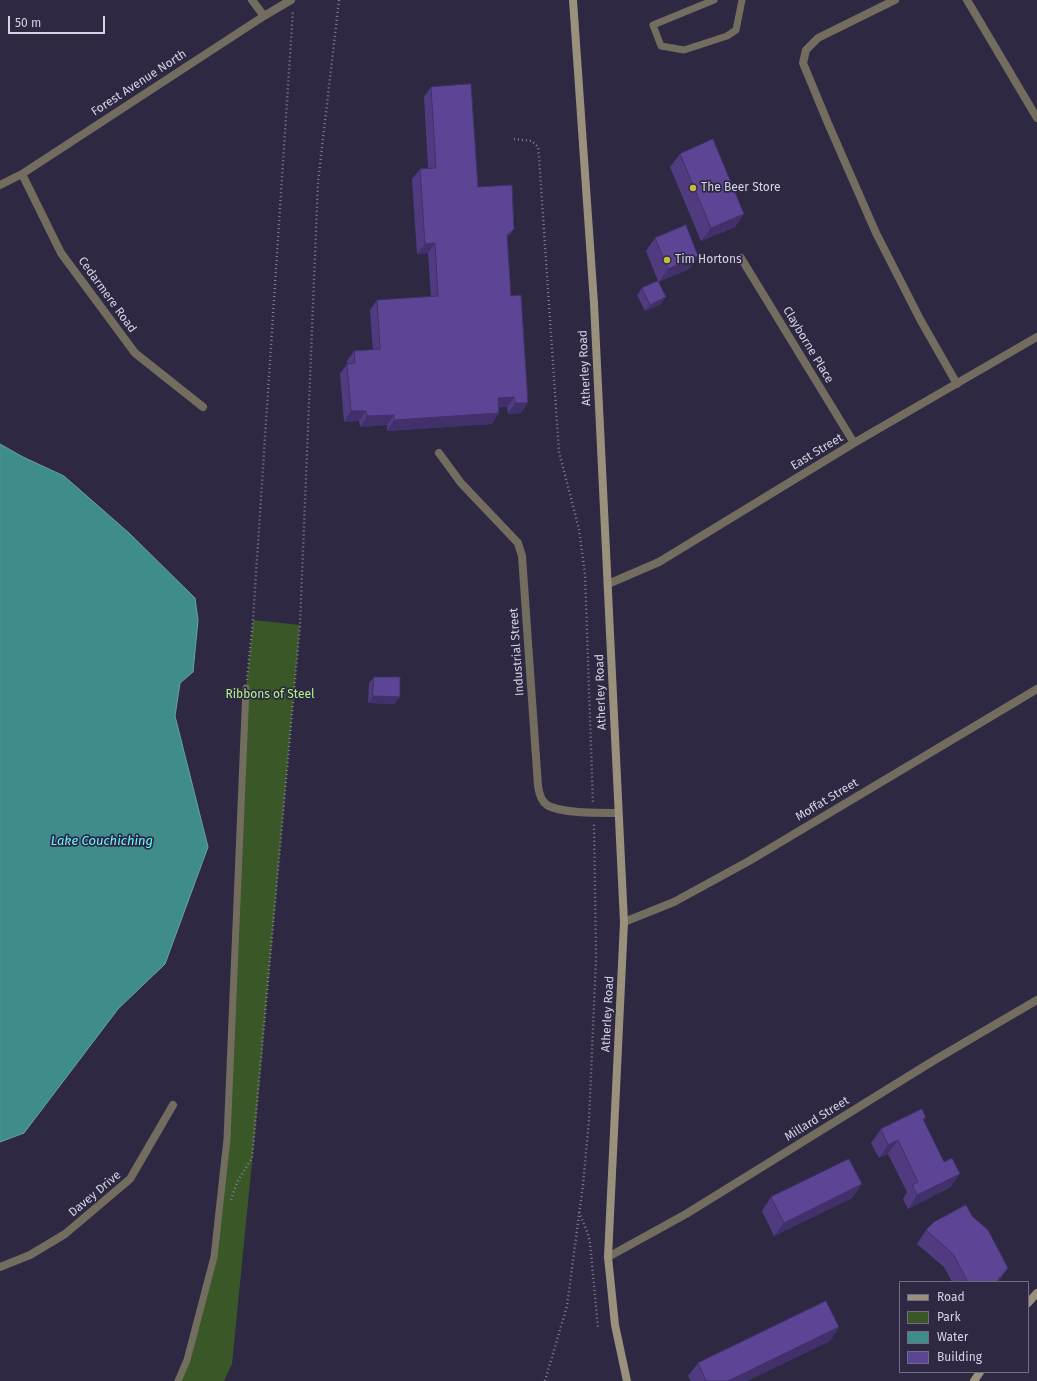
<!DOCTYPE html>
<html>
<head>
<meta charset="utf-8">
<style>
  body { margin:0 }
  #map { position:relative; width:1037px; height:1381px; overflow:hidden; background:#2e2843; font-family:"Fira Sans",sans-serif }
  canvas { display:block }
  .legend { position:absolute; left:899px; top:1281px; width:130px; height:92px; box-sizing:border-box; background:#2e2843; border:1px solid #716c83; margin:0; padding:5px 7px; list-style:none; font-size:12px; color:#d5d2e4 }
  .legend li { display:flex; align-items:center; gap:8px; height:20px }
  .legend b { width:20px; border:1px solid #716c83 }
  .scale { position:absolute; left:8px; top:16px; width:97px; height:18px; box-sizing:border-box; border:2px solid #d5d2e4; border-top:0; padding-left:5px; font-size:12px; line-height:14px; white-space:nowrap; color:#d5d2e4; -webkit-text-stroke:3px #2e2843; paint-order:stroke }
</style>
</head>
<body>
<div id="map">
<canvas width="1037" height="1381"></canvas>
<ul class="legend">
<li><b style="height:5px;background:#99917b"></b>Road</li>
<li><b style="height:11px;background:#3a5728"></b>Park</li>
<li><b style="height:11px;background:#3e8c8c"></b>Water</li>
<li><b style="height:11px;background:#5d4596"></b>Building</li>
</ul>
<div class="scale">50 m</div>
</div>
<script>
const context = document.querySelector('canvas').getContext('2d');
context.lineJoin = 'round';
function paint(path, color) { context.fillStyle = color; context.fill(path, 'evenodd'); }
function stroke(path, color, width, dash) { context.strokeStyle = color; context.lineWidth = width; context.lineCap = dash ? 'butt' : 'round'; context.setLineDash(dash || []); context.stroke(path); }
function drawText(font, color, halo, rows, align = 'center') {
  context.font = font + ' "Fira Sans",sans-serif'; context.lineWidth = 3.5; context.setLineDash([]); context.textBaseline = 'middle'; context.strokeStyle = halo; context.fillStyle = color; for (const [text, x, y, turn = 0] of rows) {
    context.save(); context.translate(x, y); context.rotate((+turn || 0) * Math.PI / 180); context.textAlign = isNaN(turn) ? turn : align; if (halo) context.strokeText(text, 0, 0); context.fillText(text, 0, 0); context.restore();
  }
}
const green = new Path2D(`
  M253,620L300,625L255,1132L232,1364L224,1381H178L214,1257L227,1139L246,688Z`);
const water = new Path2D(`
  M0,444L23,457L64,476L129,533L195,598L198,620L193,672L180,683L175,716L208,847L165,964L118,1009L24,1133L0,1142Z`);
const path = new Path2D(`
  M514,139L532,141L538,147L539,157L559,452L579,529L585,574L593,804
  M247,680L253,620L293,10
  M231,1200L237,1182L252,1158L300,625L318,182L339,0
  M579,1212L588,1234L590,1243L598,1328
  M545,1381L567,1306L583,1185L589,1120L596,959L594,823`);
const service = new Path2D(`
  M714,0L653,25L661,46L684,50L727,36L736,30L742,0
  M178,1381L187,1360L214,1257L227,1139L246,688`);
const minor = new Path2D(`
  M252,0L264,16
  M895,0L818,38L806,50L803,63L827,121L876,233L921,321L957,384
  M22,174L61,253L135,353L203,407
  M0,185L22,174L264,16L291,0
  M741,258L854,443
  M439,453L461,483L518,543L522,556L538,786C539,793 541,801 547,805C562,814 601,813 618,813
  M608,584L659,562L854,443L1037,337
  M624,922L674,902L749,861L1037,689
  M608,1257L686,1214L933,1061L1037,1000
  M0,1267L30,1255L65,1234L130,1179L173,1105`);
const tertiary = new Path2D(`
  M967,0L1037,118`);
const secondary = new Path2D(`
  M573,0L594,303L624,922L608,1257L615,1325L627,1381
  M1028,1303L1037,1293
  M974,1381L980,1372`);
const wall = new Path2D(`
  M431,87L478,187L514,229L507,238L511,296L521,413L508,414L507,407H498L492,424L387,431V425L360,427L359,421L344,422L340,374L347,364V361L354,351L373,350L370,310L377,300L431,297L428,253L417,254L412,179L420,169L428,168L424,97Z
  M680,154L744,214L735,227L701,241L670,167Z
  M655,238L698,256L689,269L659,282L661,304L645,311L637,295L642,288L658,281L646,251Z
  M374,677L395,704L368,703L369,683Z
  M926,1118L923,1121L951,1187L908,1209L903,1199L907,1192L888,1154L879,1158L871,1143L881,1129Z
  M862,1184L852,1198L774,1236L762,1211L771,1197Z
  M972,1216L1008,1268L998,1282H952L944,1267L917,1244L926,1230Z
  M839,1327L830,1341L747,1381H691L688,1376L698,1363Z`);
const shadedWall = new Path2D(`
  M744,214L735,227L701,241L711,228Z
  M514,229L507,239V235Z
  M435,243L428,253L417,254L425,244Z
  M698,256L689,269L659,282L668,269Z
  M666,297L661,304L645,311L650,305Z
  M514,397L507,407L491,408L498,398Z
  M515,403H528L521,413L508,414Z
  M351,411H366L359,421L344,422Z
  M499,413L492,424L387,431L394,420Z
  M394,415L387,425L360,427L367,416Z
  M373,696L400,697L395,704L368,703Z
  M898,1140L888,1154L879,1158L888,1145Z
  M960,1174L951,1187L908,1209L917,1195Z
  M862,1184L852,1198L774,1236L784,1223Z
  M1008,1268L998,1282H996Z
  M839,1327L830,1341L747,1381H728Z`);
const building = new Path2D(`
  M471,84L478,187L512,185L514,229L507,235L511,296L521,295L528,403H515L514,397L498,398L499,413L394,420V415L367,416L366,411H351L347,364L355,363L354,351L380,349L377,300L438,296L435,243L425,244L420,169L436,168L431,87Z
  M713,139L744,214L711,228L680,154Z
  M686,225L698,256L668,269L655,238Z
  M658,281L666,297L650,305L642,288Z
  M374,677H400V697L373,696Z
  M922,1109L926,1118L923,1119L944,1162L952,1158L960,1174L917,1195L912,1185L918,1182L898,1140L888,1145L881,1129Z
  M849,1159L862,1184L784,1223L771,1197Z
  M966,1205L972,1216L988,1230L1008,1268L996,1282H968L953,1254L926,1230L934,1222Z
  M826,1301L839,1327L728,1381H706L698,1363Z`);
const markers = [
  [693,188,4,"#c6bc3c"],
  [667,260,4,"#c6bc3c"]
];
const streetNames = [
  ["Forest Avenue North",139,83,-33],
  ["Cedarmere Road",107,295,54],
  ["Clayborne Place",808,345,59],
  ["Atherley Road",585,368,-93],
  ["East Street",817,452,-31],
  ["Industrial Street",517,652,-94],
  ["Atherley Road",601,692,-92],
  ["Moffat Street",827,800,-31],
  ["Atherley Road",608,1014,-87],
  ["Millard Street",817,1119,-32],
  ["Davey Drive",95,1194,-40]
];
const poiNames = [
  ["The Beer Store",701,188],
  ["Tim Hortons",675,260]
];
const parkNames = [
  ["Ribbons of Steel",270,695]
];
const waterNames = [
  ["Lake Couchiching",102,841]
];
paint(green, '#3a5728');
paint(water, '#3e8c8c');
stroke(water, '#6ba1a6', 1);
stroke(path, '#827e94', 2.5, [1, 3]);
stroke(service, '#726d5f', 7);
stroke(minor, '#726d5f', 8);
stroke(tertiary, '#726d5f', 8);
stroke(secondary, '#99917b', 8);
paint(wall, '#503b81');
paint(shadedWall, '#413069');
paint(building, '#5d4596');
stroke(building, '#413069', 1);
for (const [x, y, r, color] of markers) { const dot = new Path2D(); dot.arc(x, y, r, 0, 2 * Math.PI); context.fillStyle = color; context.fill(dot); stroke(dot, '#2e2843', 1.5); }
drawText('12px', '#d5d2e4', '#2e2843', streetNames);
drawText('12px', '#d5d2e4', '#2e2843', poiNames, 'left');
drawText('12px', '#aff486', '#2e2843', parkNames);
drawText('italic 13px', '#66fafb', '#2e2843', waterNames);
</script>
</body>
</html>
